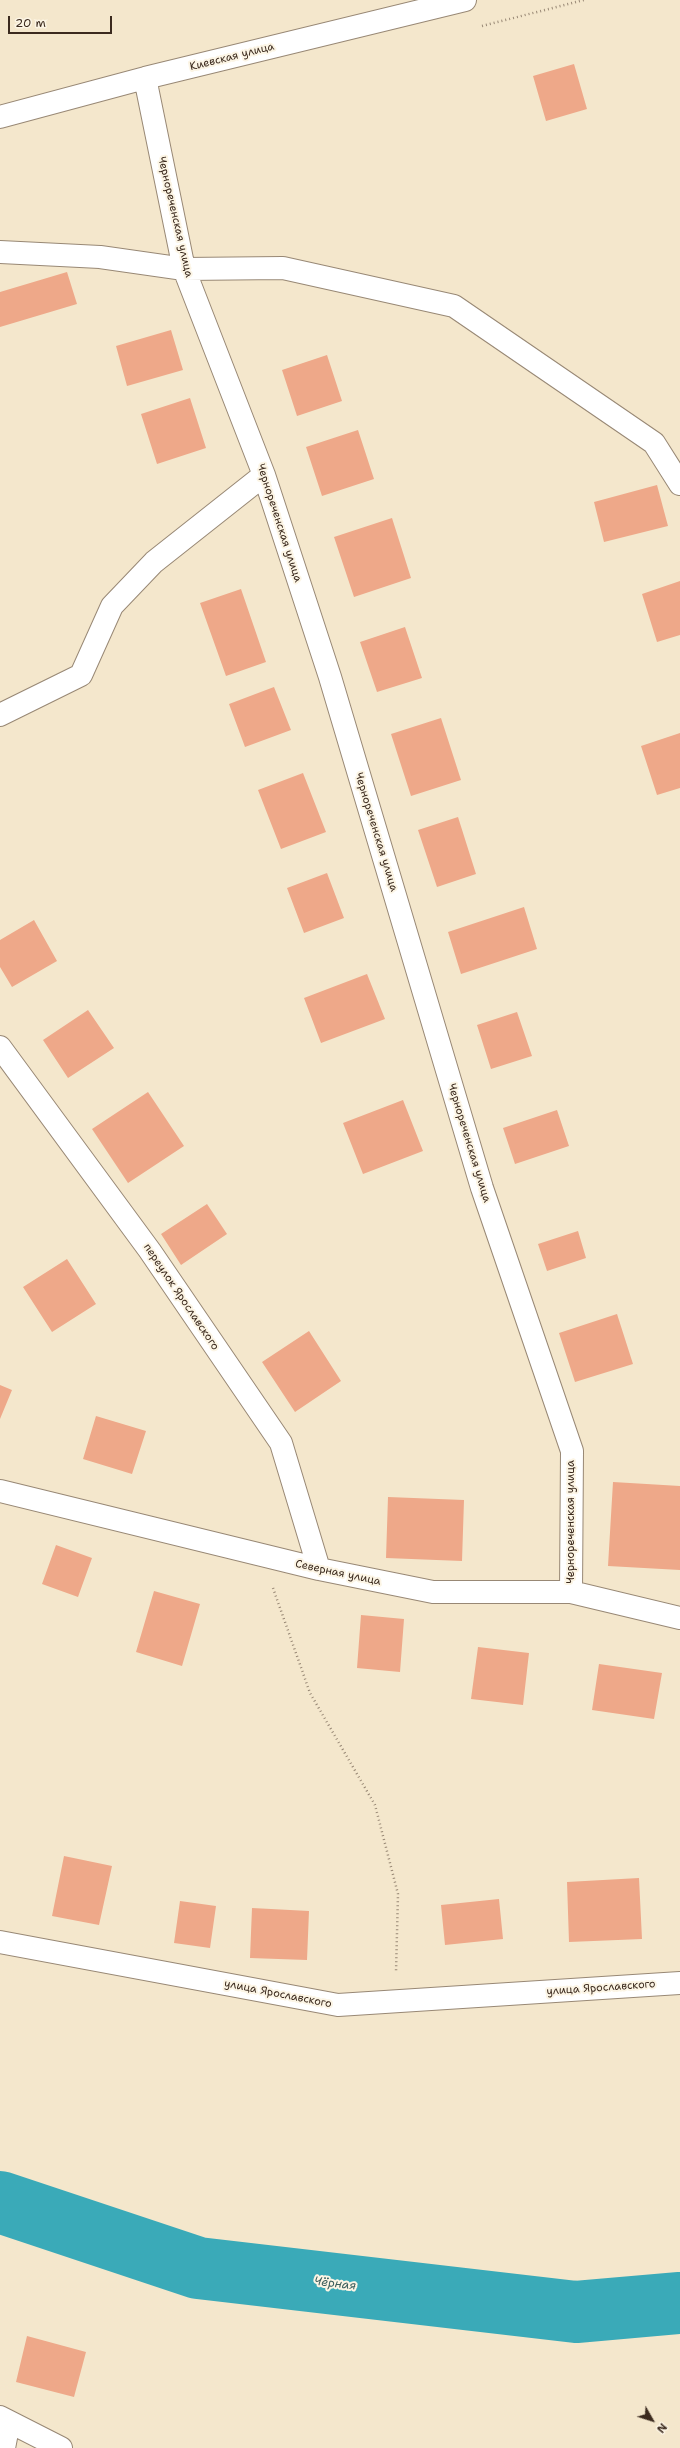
<!DOCTYPE html>
<html>
<head>
<meta charset="utf-8">
<style>
  body { margin:0 }
  #map { position:relative; width:680px; height:2448px; overflow:hidden; background:#f4e7cc; font-family:"Shantell Sans",sans-serif }
  canvas { display:block }
  .north { position:absolute; left:632px; top:2400px; width:40px; height:40px; -webkit-text-stroke:3px #fcf5e5; paint-order:stroke; rotate:129deg; font-size:11px; font-weight:700; line-height:16px; text-align:center; color:#3b2a1e }
  .north::after { content:''; display:block; margin:auto; width:14px; height:18px; background:#3b2a1e; clip-path:polygon(50% 0,100% 100%,50% 72%,0 100%) }
  .scale { position:absolute; left:8px; top:16px; width:104px; height:18px; box-sizing:border-box; border:2px solid #3b2a1e; border-top:0; padding-left:5px; font-size:12px; line-height:14px; white-space:nowrap; color:#3b2a1e; -webkit-text-stroke:3px #fcf5e5; paint-order:stroke }
</style>
</head>
<body>
<div id="map">
<canvas width="680" height="2448"></canvas>
<div class="north">N</div>
<div class="scale">20 m</div>
</div>
<script>
const context = document.querySelector('canvas').getContext('2d');
context.lineJoin = 'round';
function stroke(path, color, width, dash) { context.strokeStyle = color; context.lineWidth = width; context.lineCap = dash ? 'butt' : 'round'; context.setLineDash(dash || []); context.stroke(path); }
function paint(path, color) { context.fillStyle = color; context.fill(path, 'evenodd'); }
function drawText(font, color, halo, rows, align = 'center') {
  context.font = font + ' "Shantell Sans",sans-serif'; context.lineWidth = 4; context.setLineDash([]); context.textBaseline = 'middle'; context.strokeStyle = halo; context.fillStyle = color; for (const [text, x, y, turn = 0] of rows) {
    context.save(); context.translate(x, y); context.rotate((+turn || 0) * Math.PI / 180); context.textAlign = isNaN(turn) ? turn : align; if (halo) context.strokeText(text, 0, 0); context.fillText(text, 0, 0); context.restore();
  }
}
const river = new Path2D(`
  M0,2202L198,2268L576,2312L680,2303`);
const building = new Path2D(`
  M574,64L587,109L546,121L533,76Z
  M67,272L77,304L0,327V292Z
  M171,330L183,370L127,386L116,346Z
  M327,355L342,401L297,416L282,370Z
  M190,398L206,448L157,464L141,414Z
  M358,430L374,479L322,496L306,447Z
  M657,485L668,526L604,542L594,502Z
  M392,518L411,578L354,597L334,537Z
  M680,581V635L657,642L642,594Z
  M241,589L266,662L226,676L200,603Z
  M405,627L422,678L377,692L360,642Z
  M274,687L291,730L245,747L229,704Z
  M441,718L461,780L411,796L391,734Z
  M680,733V788L657,795L641,746Z
  M303,773L326,832L281,849L258,790Z
  M458,817L476,874L437,887L418,830Z
  M327,873L344,918L304,933L287,888Z
  M524,907L537,949L461,974L448,932Z
  M34,920L57,961L12,987L0,967V940Z
  M367,974L385,1019L321,1043L304,998Z
  M88,1010L114,1048L68,1078L43,1040Z
  M517,1012L532,1056L491,1069L477,1025Z
  M148,1092L184,1146L128,1183L92,1129Z
  M403,1100L423,1151L363,1174L343,1123Z
  M557,1110L569,1146L515,1164L503,1128Z
  M207,1204L227,1234L181,1265L161,1234Z
  M578,1231L586,1258L547,1271L538,1244Z
  M67,1259L96,1304L52,1332L23,1287Z
  M617,1314L633,1364L575,1382L559,1333Z
  M309,1331L341,1381L295,1412L262,1362Z
  M0,1385L12,1390L0,1419Z
  M96,1416L146,1431L132,1474L83,1459Z
  M613,1482L680,1486V1570L608,1566Z
  M388,1497L464,1500L462,1561L386,1558Z
  M56,1545L92,1558L78,1597L42,1584Z
  M154,1591L200,1604L182,1666L136,1652Z
  M361,1615L404,1619L400,1672L357,1668Z
  M478,1647L529,1653L523,1705L471,1699Z
  M599,1664L662,1673L654,1719L592,1710Z
  M64,1856L112,1866L99,1925L52,1916Z
  M639,1878L642,1939L569,1942L567,1882Z
  M499,1899L503,1939L445,1945L441,1905Z
  M180,1901L216,1906L210,1948L174,1943Z
  M252,1908L309,1911L307,1960L250,1958Z
  M27,2336L86,2352L74,2397L16,2382Z`);
const path = new Path2D(`
  M482,26L584,0
  M273,1588L310,1693L375,1805L398,1894L396,1972`);
const minor = new Path2D(`
  M145,78L184,269L264,475L330,677L482,1188L572,1451L571,1592
  M0,117L145,78L465,0
  M0,252L100,257L184,269L283,268L454,306L654,443L680,484
  M0,715L81,675L112,606L154,562L264,475
  M0,1047L150,1251L281,1443L319,1569
  M0,1491L319,1569L433,1592H571L680,1618
  M0,1942L338,2005L680,1983
  M0,2417L61,2448
  M4,2448L9,2422`);
const streetNames = [
  ["Киевская улица",232,57,-14],
  ["Чернореченская улица",175,217,77],
  ["Чернореченская улица",279,523,72],
  ["Чернореченская улица",376,832,73],
  ["Чернореченская улица",469,1143,73],
  ["переулок Ярославского",181,1297,56],
  ["Чернореченская улица",571,1522,-90],
  ["Северная улица",338,1573,12],
  ["улица Ярославского",601,1988,-4],
  ["улица Ярославского",278,1994,11]
];
const waterNames = [
  ["Чёрная",335,2284,7]
];
stroke(river, '#3aaab8', 62);
paint(building, '#eea889');
stroke(minor, '#988875', 24);
stroke(path, '#988875', 2.5, [1, 3]);
stroke(minor, '#fff', 22);
drawText('11px', '#3b2a1e', '#fcf5e5', streetNames);
drawText('italic 12px', '#3b5d5c', '#fcf5e5', waterNames);
</script>
</body>
</html>
